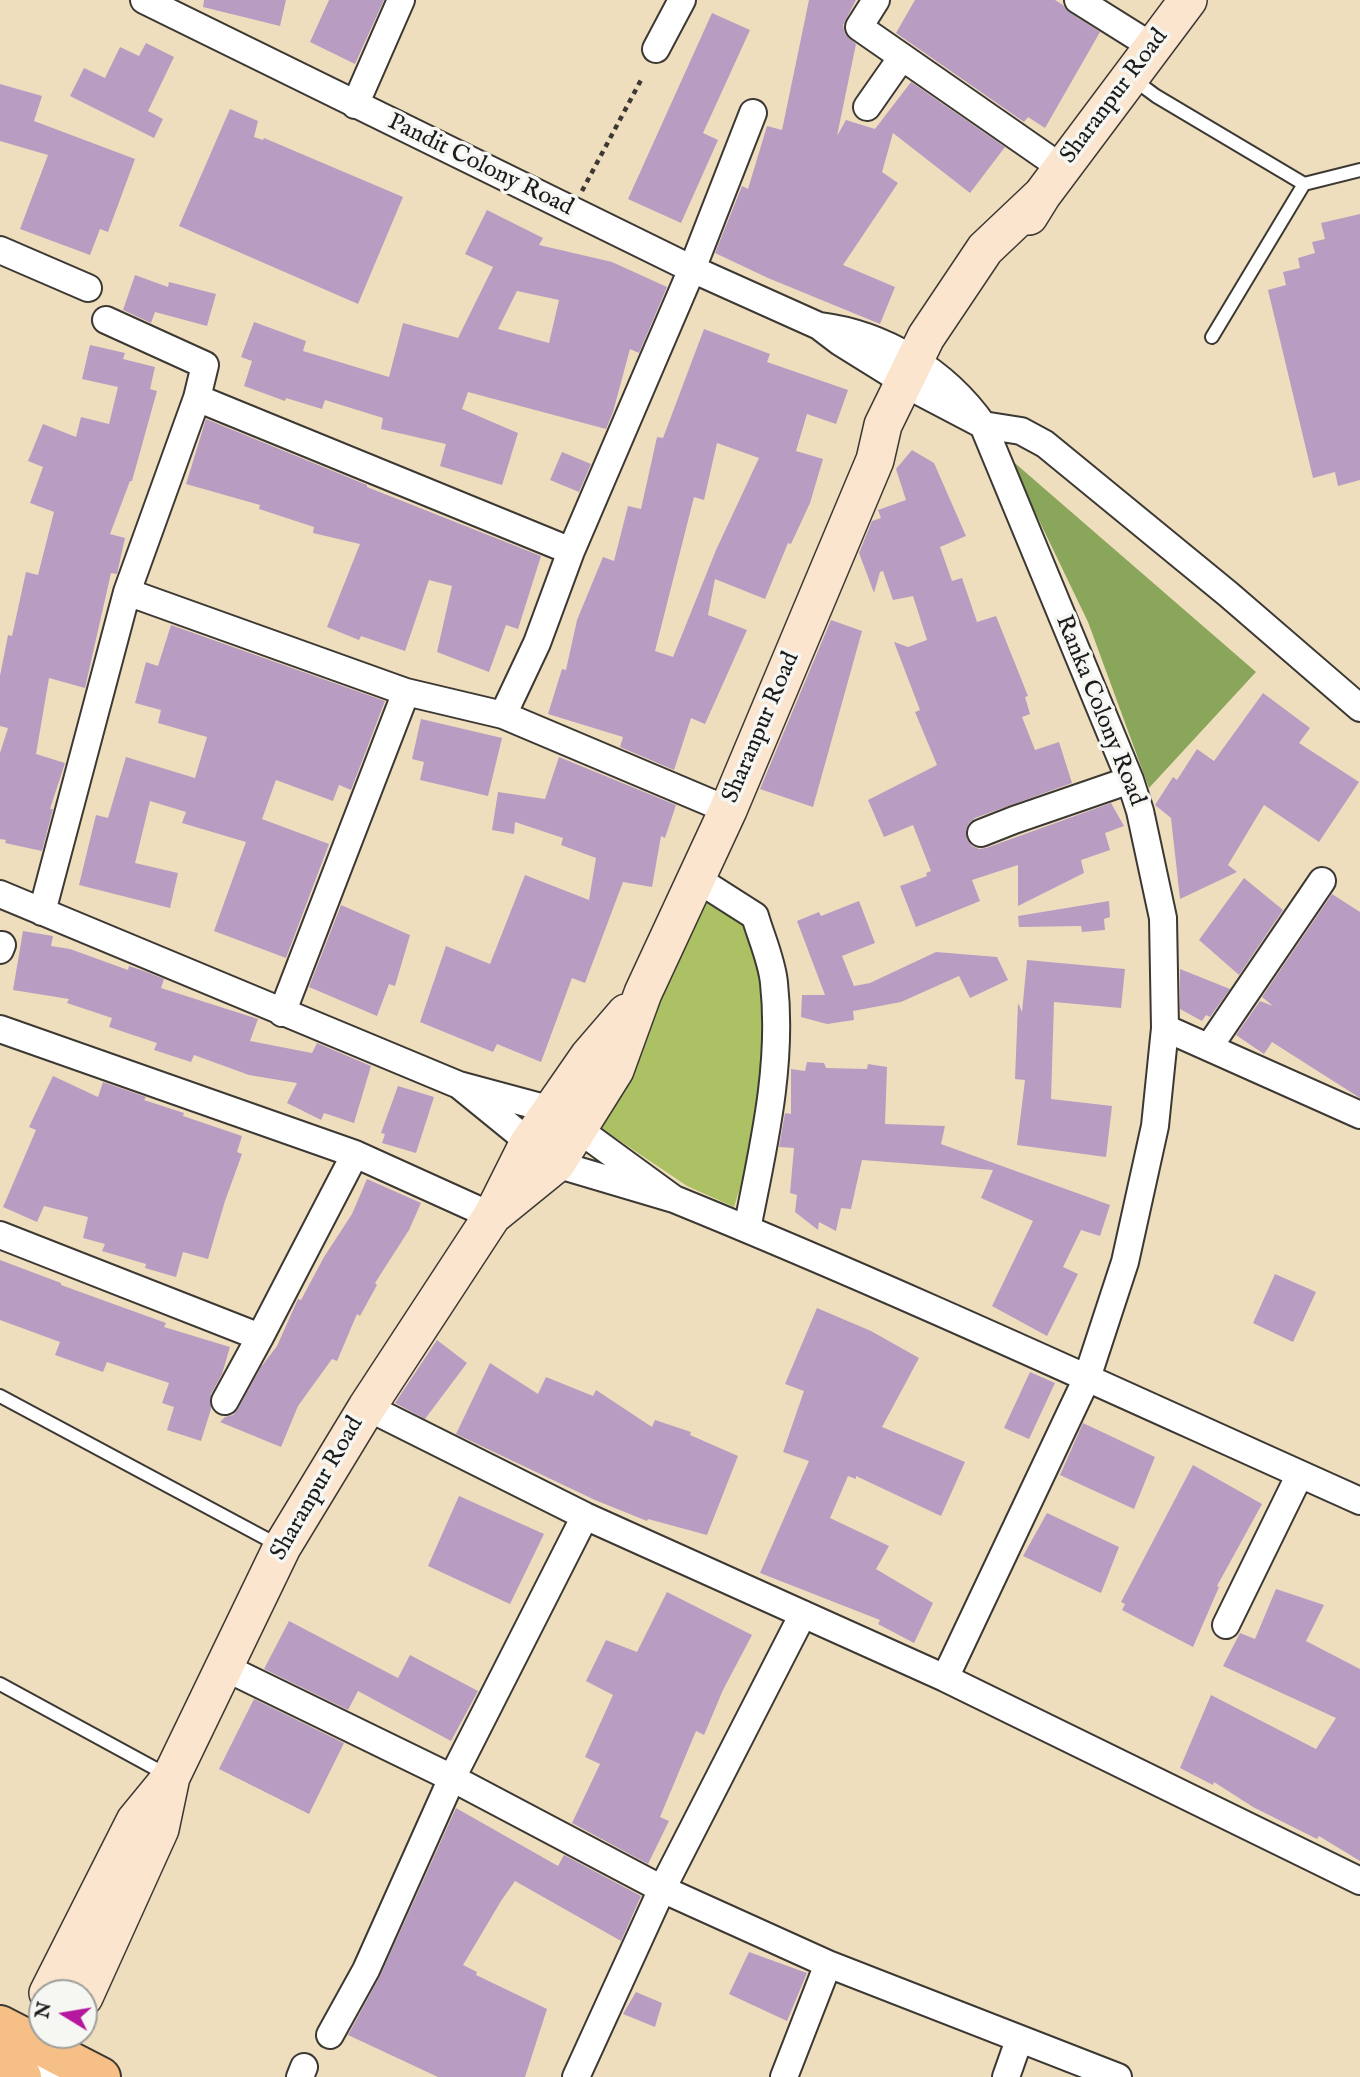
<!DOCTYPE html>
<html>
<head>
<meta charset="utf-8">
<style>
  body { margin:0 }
  #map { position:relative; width:1360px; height:2077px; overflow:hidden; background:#efdebd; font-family:"IM FELL English",serif }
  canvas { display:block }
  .north { position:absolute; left:28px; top:1979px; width:70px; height:70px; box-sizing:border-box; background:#f6f6f2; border:2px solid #9f9f9c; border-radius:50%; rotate:281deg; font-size:19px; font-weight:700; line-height:28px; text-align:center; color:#1c1c1c }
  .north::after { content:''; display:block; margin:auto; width:24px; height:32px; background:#b5179e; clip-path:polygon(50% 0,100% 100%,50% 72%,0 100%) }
</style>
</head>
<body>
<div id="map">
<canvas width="1360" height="2077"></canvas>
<div class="north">N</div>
</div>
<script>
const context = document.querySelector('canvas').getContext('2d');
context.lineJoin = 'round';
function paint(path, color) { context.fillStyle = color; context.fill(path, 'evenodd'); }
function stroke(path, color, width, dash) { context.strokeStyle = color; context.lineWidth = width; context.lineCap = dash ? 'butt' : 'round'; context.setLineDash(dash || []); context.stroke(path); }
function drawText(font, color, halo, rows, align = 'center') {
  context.font = font + ' "IM FELL English",serif'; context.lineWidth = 7; context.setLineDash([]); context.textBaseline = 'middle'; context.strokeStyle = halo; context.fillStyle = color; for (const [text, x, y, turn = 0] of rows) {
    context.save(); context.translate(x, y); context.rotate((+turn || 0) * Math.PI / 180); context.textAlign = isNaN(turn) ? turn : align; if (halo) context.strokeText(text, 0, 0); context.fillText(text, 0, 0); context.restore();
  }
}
const green = new Path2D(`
  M704,894L745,919C775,1012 764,1115 734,1207L687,1186L601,1128Z`);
const forest = new Path2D(`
  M1009,458L1256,672L1149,788L1088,622Z`);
const building = new Path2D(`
  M204,0H286L280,26L203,7Z
  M329,0H384L355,64L310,42Z
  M809,0H856L843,25L845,34L856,44L837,136L846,120L875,129L911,82L1005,147L970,193L893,133L882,172L898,183L843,265L895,287L880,324L768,278L715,253L742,186L748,189L767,126L782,130Z
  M915,0H1055L1063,5L1070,13L1100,32L1045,128L1028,117L1024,122L896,33Z
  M712,13L750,30L703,133L718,140L681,223L628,199Z
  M146,43L174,57L148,111L163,119L154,138L70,96L84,68L105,78L120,47L139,56Z
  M0,84L42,96L34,121L135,159L108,232L100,229L90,255L20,229L48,155L0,141Z
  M230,109L258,121L254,137L263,140L264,138L403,197L358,304L179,226Z
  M487,210L543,238L539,245L612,262L667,287L639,353L630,349L613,412L606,429L468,392L462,409L518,433L502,485L440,466L446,444L381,429L383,418L325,400L322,409L286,398L285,401L244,386L252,361L241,357L254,322L306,341L303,351L389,377L403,323L458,338L493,267L465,254ZM517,291L559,300L549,343L498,329Z
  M1360,214V480L1338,486L1335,472L1313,478L1268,290L1286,285L1283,272L1300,268L1298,258L1315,253L1312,242L1325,239L1321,223Z
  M135,275L168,287L169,282L216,294L207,326L155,312L151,323L123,310Z
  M704,329L770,354L767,362L848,390L836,424L807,414L796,451L823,459L810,503L791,544L788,543L765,599L715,579L708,615L747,630L705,724L691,718L674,770L620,747L623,737L548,714L562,669L566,670L577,620L603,557L614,561L628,506L641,509L657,437L663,438ZM717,443L759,458L716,550L673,657L655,651L694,497L704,500Z
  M90,345L125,353L123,359L155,367L150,389L157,391L132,481H130L110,534L125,538L117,574L111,573L85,688L49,678L36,754L65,763L50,809H53L42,851L5,843L6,840L0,839V753L8,728L0,726V676L8,635L12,636L26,572L38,575L54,512L30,503L43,467L28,461L43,424L76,437L81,417L109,424L118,387L82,379Z
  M206,419L367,485V487L541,556L518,629L506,625L489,672L437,652L452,586L429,580L405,651L361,636L359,640L327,627L360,544L313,533L314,527L259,509L260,505L186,484Z
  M912,450L934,463L966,536L940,547L952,581L962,578L977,622L996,616L1028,696L1025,697L1030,714L1022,717L1035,750L1059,742L1072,783L975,818L969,823L966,830L967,839L972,846L979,849L986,848L1111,803L1124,826L1105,833L1110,850L1081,860L1084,873L1018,906V865L972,880L980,901L916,927L900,886L927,876L926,873L931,871L913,825L884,837L868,800L937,765L915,712L920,710L894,642L908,647L927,640L913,596L893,600L883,571L880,572L874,593L859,553L872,521L881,518L878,510L906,500L896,469Z
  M562,452L591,464L579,492L550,480Z
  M831,620L862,631L813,807L760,789Z
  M171,625L385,701L351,790L339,785L333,801L276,780L262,819L329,844L286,958L214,931L246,842L182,823L186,812L150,801L135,863L178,873L170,908L79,885L96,815L108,818L126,757L195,778L207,737L158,723L161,710L135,703L146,662L158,666Z
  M1263,693L1310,728L1299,743L1359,782L1319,842L1264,805L1228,865L1237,872L1180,899L1171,818L1155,805L1173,777L1177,780L1197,749L1214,761Z
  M421,719L502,738L488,796L420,780L424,762L412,759Z
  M559,757L676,805L665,838L661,836L652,887L623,882L585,983L572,978L541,1062L497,1044L493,1052L420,1022L446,946L490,964L525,875L589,900L596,858L561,845L563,838L515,822L514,834L492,830L498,792L545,799Z
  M1244,878L1283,910L1239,975L1199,940Z
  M1332,894L1360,912V1098L1272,1042L1264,1054L1236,1035L1260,1001L1273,1006L1262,997Z
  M859,901L875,943L842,956L854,986L870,983L936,952L997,957L1008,980L970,998L959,976L901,1002L853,1011L854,1020L827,1024L801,1017L802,995H825L797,921L819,912L821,916Z
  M1109,901L1110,917L1104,919L1105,930L1082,932L1081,926L1019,927L1018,916Z
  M341,905L410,935L395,986L389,984L377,1016L309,987Z
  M23,931L53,936L51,946L70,949L128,970L129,966L144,971L164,979L161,988L258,1019L250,1041L312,1053L317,1043L371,1066L354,1123L324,1113L321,1120L287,1103L297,1083L249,1075L194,1055L191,1062L154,1050L157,1043L109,1027L112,1018L67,1003L69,999L13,990Z
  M1027,960L1125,969L1121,1008L1054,1002L1051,1099L1112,1106L1106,1157L1017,1145L1025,1080L1015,1079L1018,1003L1022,1012Z
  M1180,969L1230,989L1210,1017L1206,1015L1202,1021L1180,1009Z
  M807,1062L824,1063L826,1068L867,1069L868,1064L887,1067L885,1124L945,1126L941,1144L1110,1205L1100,1236L1081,1230L1063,1267L1078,1274L1047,1336L992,1306L1033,1221L981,1198L993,1170L862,1160L851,1209L841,1208L836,1231L819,1222L818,1230L795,1212L797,1195L790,1193L794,1148L779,1147L785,1113L791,1114V1069L805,1071Z
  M53,1076L98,1097L103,1082L146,1097L144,1100L184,1113L183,1116L242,1136L237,1152L242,1154L225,1201L208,1259L183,1252L176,1277L145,1268L146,1264L102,1251L105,1244L83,1238L88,1217L44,1206L37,1222L3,1207L36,1130L29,1127Z
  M398,1086L434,1097L416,1153L382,1143L385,1134L381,1133Z
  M367,1179L421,1203L409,1230L375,1283L377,1285L360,1316L357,1314L337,1361L332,1359L298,1406L281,1447L220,1422L225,1417L233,1415L238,1409L261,1367L277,1346L298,1299L301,1300L324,1257L352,1214Z
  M0,1260L61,1283V1285L166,1323L164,1327L230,1347L222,1374L211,1394V1409L201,1441L167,1430L174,1407L162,1403L169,1383L107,1362L103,1372L55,1355L60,1342L0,1320Z
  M1275,1274L1316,1292L1293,1342L1253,1323Z
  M817,1308L871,1331L919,1358L882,1427L965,1462L941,1516L856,1476V1479L848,1476L830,1518L889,1546L876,1569L933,1603L914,1643L878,1624L880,1620L760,1573L809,1461L783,1452L804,1391L785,1384Z
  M437,1340L467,1363L425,1419L395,1403Z
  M490,1363L538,1394L546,1377L593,1396L596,1390L652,1427L655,1420L691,1432L690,1435L738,1456L707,1535L648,1519L647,1521L595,1500L456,1434Z
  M1030,1372L1055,1383L1029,1439L1004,1428Z
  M1083,1423L1155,1457L1134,1509L1060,1475Z
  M1193,1465L1262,1504L1217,1586L1219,1587L1193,1647L1122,1610L1125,1604L1121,1602Z
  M459,1496L544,1534L510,1604L428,1566Z
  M1047,1513L1119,1547L1101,1593L1023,1556Z
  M1276,1589L1324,1605L1306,1641L1360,1669V1861L1319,1836L1317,1839L1253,1807L1214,1782L1213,1785L1180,1768L1211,1695L1316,1749L1336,1718L1223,1666L1240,1633L1255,1639Z
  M667,1592L752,1635L723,1690L704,1735L696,1731L660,1817L669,1821L648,1864L572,1823L600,1764L585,1757L613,1695L586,1681L606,1640L637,1652Z
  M289,1621L398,1678L410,1655L478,1691L451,1741L358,1691L348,1710L264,1669Z
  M254,1699L344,1743L309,1814L219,1769Z
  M456,1808L558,1866L564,1855L641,1896L621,1941L515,1881L501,1901L463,1965L477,1972L476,1975L547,2009L525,2077H438L348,2035L380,1976Z
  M749,1952L807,1973L787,2021L729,1994Z
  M636,1992L662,2003L655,2027L623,2014Z`);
const path = new Path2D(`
  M582,191L641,80`);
const lane = new Path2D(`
  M1133,79L1156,96L1304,184L1360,170
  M1212,337L1304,184
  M0,1396L280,1546
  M0,1684L169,1776`);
const street = new Path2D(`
  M144,0L692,269L819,326L840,342L922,393L983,425L1021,431L1045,444L1228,594L1360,708
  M876,0L859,27L1062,168
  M1078,0L1153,47
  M656,49L682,0
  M355,105L401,0
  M867,107L902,57
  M0,250L88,288
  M106,320L205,365L197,398
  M819,326C884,334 945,371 983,425L1130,780L1140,811L1163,918L1165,1028L1155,1126L1125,1262L1087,1378L945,1678
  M571,551L197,398L127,592L406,692L503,715L728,810
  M503,715L537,643L571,551L692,269L753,113
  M981,833L1014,820L1130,780
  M697,879L755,916C761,937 772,961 774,983C783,1066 763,1148 747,1229
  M0,894L459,1085L552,1110L674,1199L556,1164L459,1085
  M42,912L127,592
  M0,950L2,945
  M282,1013L406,692
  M1165,1028L1360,1115
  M0,1029L355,1154L260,1337L0,1235
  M1209,1047L1322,881
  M355,1154L492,1216
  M674,1199C905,1293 1132,1399 1360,1501
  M225,1401L260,1337
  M367,1407L585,1516L945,1678L1360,1881
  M1226,1625L1300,1474
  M224,1667L452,1778L662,1889L828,1964L1118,2077
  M330,2035L366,1970L452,1778L585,1516
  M45,2077L58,2055
  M300,2077L304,2067
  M576,2077L662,1889L803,1614
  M784,2077L828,1964
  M1006,2077L1019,2040`);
const secondary = new Path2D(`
  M1029,216L1042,195L1188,0
  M492,1216L556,1164L615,1070L643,993L728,810L875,460L883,425L926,337L985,249L1042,195
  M48,1993L135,1821L167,1782
  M84,1997L160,1829L171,1777L282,1547L367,1407L492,1216L528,1144L589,1056L626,1013`);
const primary = new Path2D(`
  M0,2025L101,2077
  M0,2065L22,2077`);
const streetNames = [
  ["Sharanpur Road",1115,97,-53],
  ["Pandit Colony Road",480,166,26],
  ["Ranka Colony Road",1099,711,68],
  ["Sharanpur Road",762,728,-67],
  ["Sharanpur Road",318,1489,-60]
];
paint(green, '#acc064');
paint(forest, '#89a65a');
paint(building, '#b99cc2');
stroke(lane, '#3c3934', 16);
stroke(street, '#3c3934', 30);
stroke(secondary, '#3c3934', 40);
stroke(primary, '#3c3934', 42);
stroke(path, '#3c3934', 4.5, [5, 5]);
stroke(lane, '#fff', 12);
stroke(street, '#fff', 26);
stroke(secondary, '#fbe5cf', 37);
stroke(primary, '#f5bf86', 38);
drawText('24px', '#1c1c1c', '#f6f6f2', streetNames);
</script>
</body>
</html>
